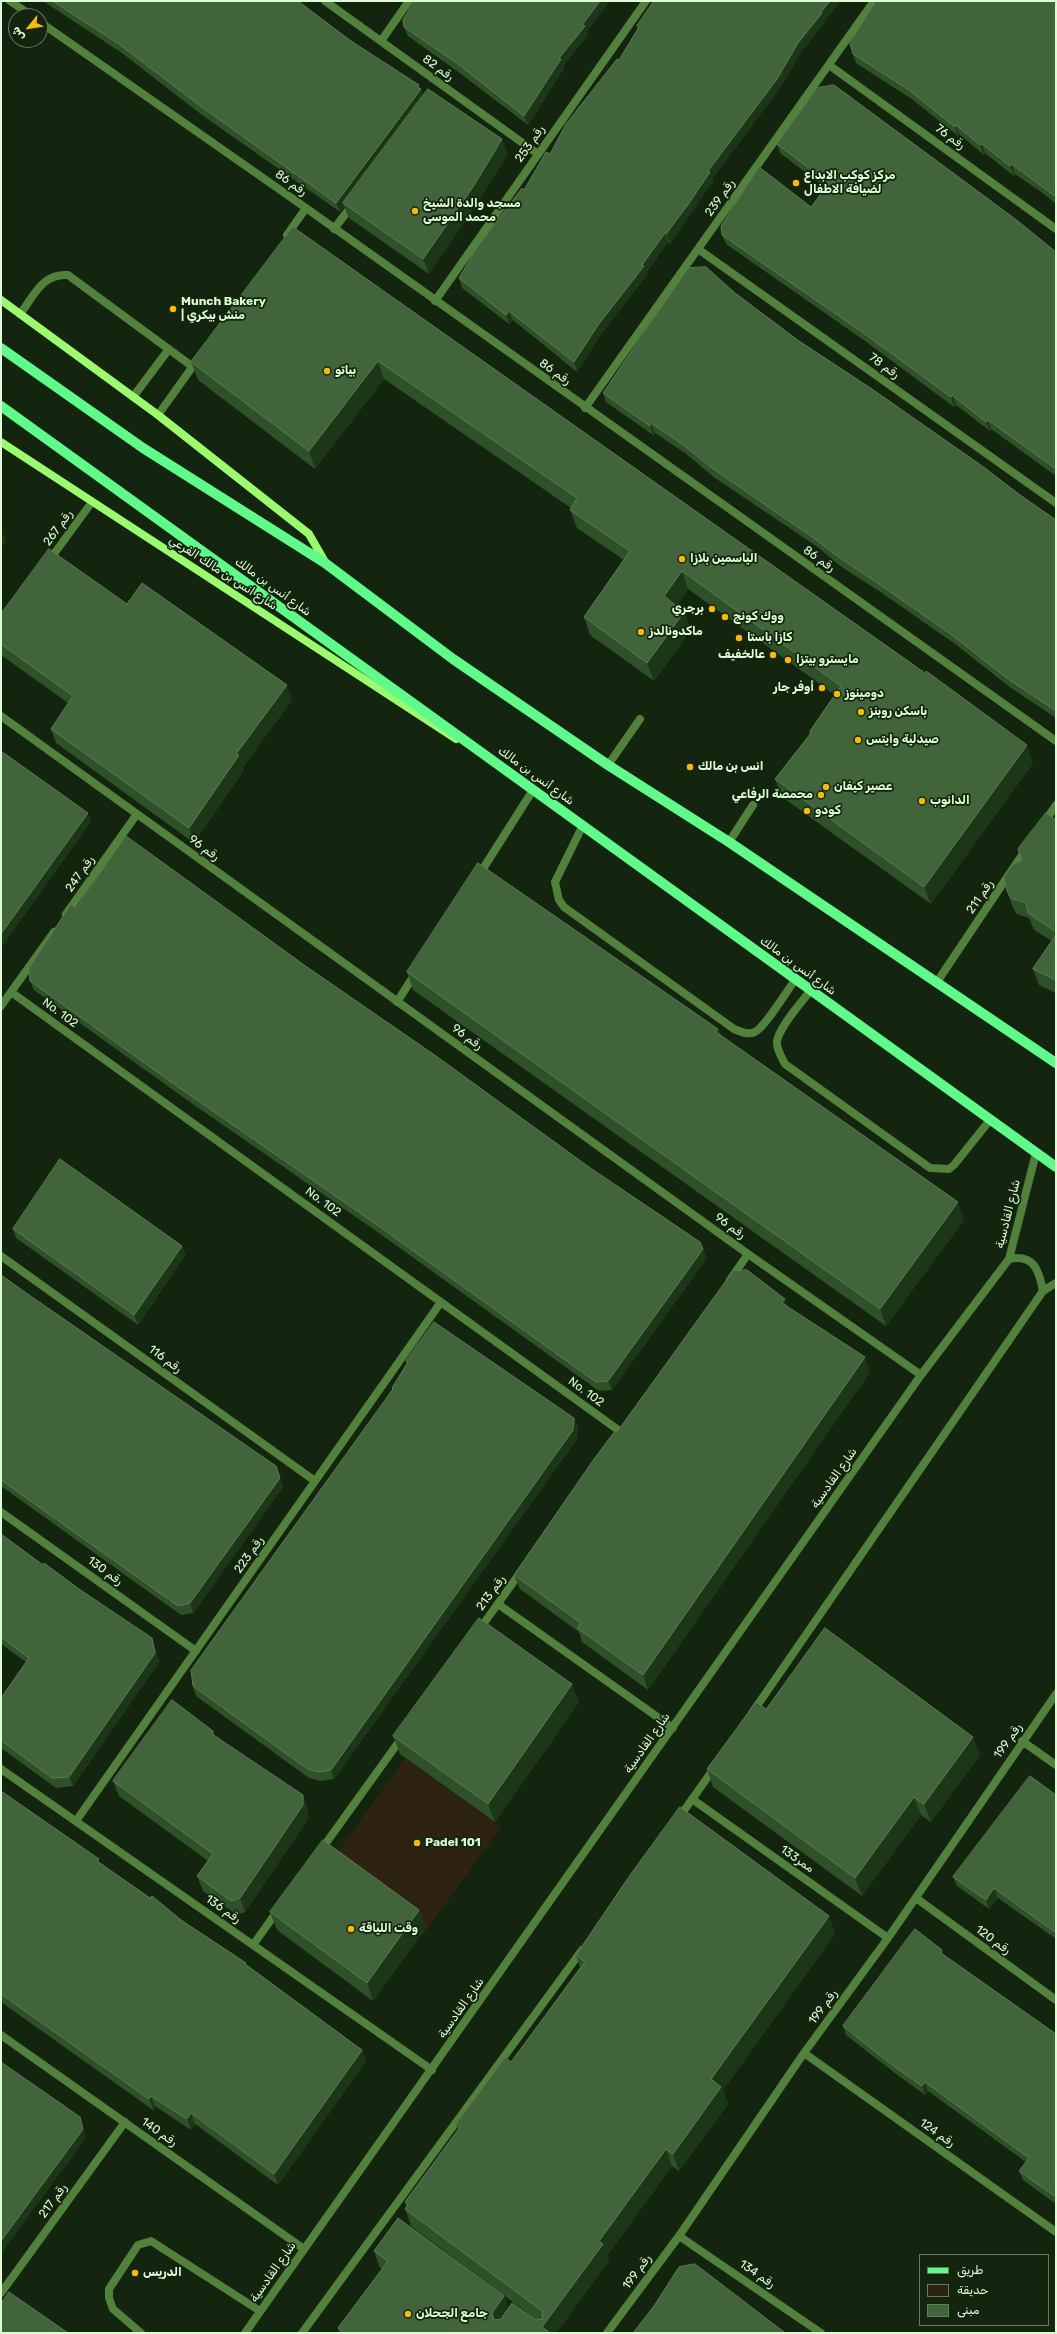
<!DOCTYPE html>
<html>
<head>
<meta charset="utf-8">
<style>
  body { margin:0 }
  #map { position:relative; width:1057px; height:2334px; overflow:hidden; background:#13240f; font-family:Rubik,"Noto Naskh Arabic",sans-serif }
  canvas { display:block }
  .frame { position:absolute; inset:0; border:2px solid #ddfed4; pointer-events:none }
  .legend { position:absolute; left:919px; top:2254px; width:130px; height:72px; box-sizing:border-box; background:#13240f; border:1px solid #647b5e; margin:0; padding:5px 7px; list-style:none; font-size:12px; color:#ddfed4 }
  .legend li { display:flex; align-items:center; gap:8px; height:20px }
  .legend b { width:20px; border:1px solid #647b5e }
  .north { position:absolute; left:8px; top:8px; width:40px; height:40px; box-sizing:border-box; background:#13240f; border:1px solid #647b5e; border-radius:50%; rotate:240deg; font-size:11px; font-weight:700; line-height:16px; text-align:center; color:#ddfed4 }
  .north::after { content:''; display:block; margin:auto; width:14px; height:18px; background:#f5bb08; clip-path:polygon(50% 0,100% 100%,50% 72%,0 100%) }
</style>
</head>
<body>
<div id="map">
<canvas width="1057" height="2334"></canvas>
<div class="frame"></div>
<ul class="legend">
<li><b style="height:5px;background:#5ffa8a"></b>طريق</li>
<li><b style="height:11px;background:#2e2312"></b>حديقة</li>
<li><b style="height:11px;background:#42643b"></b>مبنى</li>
</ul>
<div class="north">ش</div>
</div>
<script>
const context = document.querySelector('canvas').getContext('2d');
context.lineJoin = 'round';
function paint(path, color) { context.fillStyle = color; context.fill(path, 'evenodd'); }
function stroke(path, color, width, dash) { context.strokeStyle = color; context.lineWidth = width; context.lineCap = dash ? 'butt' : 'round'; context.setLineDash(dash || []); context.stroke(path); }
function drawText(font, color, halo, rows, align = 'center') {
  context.font = font + ' Rubik,"Noto Naskh Arabic",sans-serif'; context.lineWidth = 3.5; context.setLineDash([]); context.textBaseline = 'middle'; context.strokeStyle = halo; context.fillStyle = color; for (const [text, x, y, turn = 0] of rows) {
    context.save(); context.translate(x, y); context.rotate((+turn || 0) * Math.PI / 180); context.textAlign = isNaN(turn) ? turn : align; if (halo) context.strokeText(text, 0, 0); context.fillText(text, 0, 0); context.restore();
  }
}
const green = new Path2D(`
  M405,1758L501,1827L428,1928L333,1859Z`);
const service = new Path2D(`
  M20,314C34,296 42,273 68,275L193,367
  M133,397L169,349
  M608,765L640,719
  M583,825L555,882L559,900L564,907L734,1029C741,1032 748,1035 755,1032C765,1027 787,991 795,980
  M729,842L753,805
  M810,991C801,1003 780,1026 777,1041C776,1049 782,1058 785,1064L930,1168L949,1169L954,1165L990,1120
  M141,2333L113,2309L109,2298V2289L138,2245L151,2241L260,2311`);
const minor = new Path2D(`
  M10,1L32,16
  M325,1L538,154
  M40,22L306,208L1056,741
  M381,41L409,1
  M829,65L1056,229
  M334,229L353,204
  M287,235L306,208
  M698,249L1056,503
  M435,301L646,1
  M585,408L874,1
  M158,415L198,359
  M48,562L92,502
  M1,716L748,1254L921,1375
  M1044,823L1056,805
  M479,875L533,790
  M66,914L137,814
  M937,982L1026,849
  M11,992L621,1432
  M397,1002L415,974
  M1,1006L54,932
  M1,1256L315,1481
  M730,1280L748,1254
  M1,1512L196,1651
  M498,1604L673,1728
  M479,1630L522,1570
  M1022,1741L1056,1765
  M1,1769L432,2070
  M692,1799L888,1938
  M76,1821L441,1302
  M321,1850L403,1736
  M916,1898L1056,2000
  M253,1945L278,1910
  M1,2035L304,2249
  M804,2053L1056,2232
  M679,2236L821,2333
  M1,2293L125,2122
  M607,2333L679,2236L804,2053L888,1938L1056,1694`);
const tertiary = new Path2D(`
  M1009,1259C1034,1254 1039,1270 1043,1291
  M752,1713L1043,1291L1056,1283
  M678,1819L715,1767
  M245,2333L921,1375L1009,1259L1036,1153
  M302,2333L582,1950`);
const secondary = new Path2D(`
  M1,300L158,415L309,534L325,562
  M1,442L456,739`);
const primary = new Path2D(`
  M1,348L143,448L325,563L453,659L608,765L729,842L1056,1063
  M1,406L1056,1167`);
const wall = new Path2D(`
  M43,1H298L351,41L419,85L423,96L508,154L478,202L429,274L349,218L344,206L340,212L202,115L122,53Z
  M654,1H841L825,20V22L801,52L780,88L712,179L713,181L690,215L670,244L668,242L646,273L647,275L601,334L577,372L513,320L509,324L462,288L459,278L619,60L638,29L637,26Z
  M1056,1V204L1044,194L1015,174L1014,176L985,153L984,155L959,134L958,136L913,100L856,63L853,54Z
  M404,27L587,32L588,35L563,66L564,68L528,125L461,74L408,36Z
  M777,144L1056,252V476L991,429L990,431L956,405L954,407L865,341L726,244L722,235L811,207L826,188L780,153Z
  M293,227L1033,763L931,904L782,797L775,779L810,734V731L835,695L688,589L676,606L684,612L691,630L654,681L590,635L584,617L624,560L577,528L570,510L571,508L384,379L315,469L198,380L191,362Z
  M735,293L799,341L1056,520V718L1011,688L955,644L882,593L840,566L819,548L715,478L685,453L655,433L653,435L606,402L603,393Z
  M127,604L292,700L243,767L244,770L194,843L56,743L51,729L68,703L1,655V614Z
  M1056,820V993L1039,985L1033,969L1052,941L1034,930L1029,918L1017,914L1013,908L1007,891L1022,860Z
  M76,908L707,1258L612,1390L599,1391L376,1231L187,1100L34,990L30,981Z
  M407,972L718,1029L721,1035L964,1220L886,1326L413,990Z
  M13,1229L182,1246L185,1255L138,1325L16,1238Z
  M1,1275L283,1487L193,1613L181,1615L1,1486Z
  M788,1307L870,1372L648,1690L582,1642L579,1632L520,1589L514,1575L617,1432Z
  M406,1361L574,1418L578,1427L577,1439L334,1779L321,1781L309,1778L196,1696L193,1686L392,1390V1388L407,1364Z
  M1,1534L155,1648L159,1662L73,1786L56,1788L1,1748V1698L26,1662L1,1644Z
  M579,1702L495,1822L400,1754L393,1736Z
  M213,1731L215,1737L303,1795L308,1810V1819L245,1912L237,1915L203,1891L197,1876L208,1861L119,1796L113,1781Z
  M980,1755L931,1822L921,1815L862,1896L713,1787L707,1769Z
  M1,1791L101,1864L181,1920L246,1963L247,1966L362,2050L366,2061L278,2185L195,2124L191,2130L155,2106L153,2110L1,2002Z
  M1056,1795V1939L998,1898L989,1909L957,1886L953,1877Z
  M419,1910L426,1928L373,2001L277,1930L270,1912Z
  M829,1916L835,1934L723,2090L728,2104L679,2171L672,2166L607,2256L609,2261L556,2333H339L338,2328L382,2269L380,2268L374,2251L504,2296L508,2309L536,2320H537L411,2226L405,2209L407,2206L405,2202L458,2130L456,2124L511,2062L580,1967L576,1955Z
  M944,1955L1056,2034V2204L1023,2180L1019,2171L1026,2162L928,2091L925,2095L896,2074L846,2035L843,2026Z`);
const shadedWall = new Path2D(`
  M600,1H610L587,32L588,35L563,66L564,68L528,125L524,116L559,58L583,24Z
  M830,1H841L825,20V22L801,52L780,88L712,179L713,181L690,215L670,244L666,234L708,171L798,43L821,12Z
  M419,85L424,98L343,203L344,206L340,212L336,203Z
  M956,125L959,134L958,136L955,127Z
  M502,139L508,154L478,202L429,274L423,259Z
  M982,144L985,153L984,155L980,145Z
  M1012,164L1015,174L1014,176L1010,166Z
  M665,233L668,242L646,273L647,275L601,334L577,372L574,362L598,325L642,265Z
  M509,311L513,320L509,324L506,315Z
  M378,361L384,379L315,469L309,451Z
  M952,395L956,405L954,407L951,397Z
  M988,420L991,429L990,431L986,422Z
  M651,423L655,433L653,435L650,426Z
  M1,529L6,541L1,548Z
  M682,571L688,589L670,614L664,596Z
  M684,612L691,630L654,681L647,663Z
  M287,685L292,700L243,767L244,770L194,843L189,828L236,754Z
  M1027,745L1033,763L931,904L924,887Z
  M88,813L91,822L1,948V934Z
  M718,1029L725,1047L716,1032Z
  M958,1202L964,1220L886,1326L880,1309Z
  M182,1246L185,1255L138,1325L134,1315Z
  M703,1249L707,1258L612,1390L608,1381Z
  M785,1299L791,1313L782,1303Z
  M865,1357L870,1372L648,1690L643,1675Z
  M574,1418L578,1427L577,1439L334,1779L331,1770Z
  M276,1466L283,1487L193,1613L190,1603Z
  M152,1638L155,1648L159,1662L73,1786L69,1777Z
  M572,1684L579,1702L495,1822L488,1804Z
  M973,1737L980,1755L931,1822L924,1804Z
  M303,1795L308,1810V1819L245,1912L240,1898Z
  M914,1797L921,1815L862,1896L855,1878Z
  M99,1859L103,1869L97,1861Z
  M994,1888L998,1898L989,1909L986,1900Z
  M419,1910L426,1928L373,2001L367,1983Z
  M829,1916L835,1934L723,2090L728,2104L679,2171L673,2154L711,2079Z
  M942,1950L946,1959L941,1953Z
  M362,2050L366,2061L278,2185L274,2174Z
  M925,2082L928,2091L925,2095L922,2086Z
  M151,2096L155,2106L153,2110L149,2099Z
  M191,2113L195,2124L191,2130L187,2119Z
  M80,2117L86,2138L1,2254V2241Z
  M666,2149L672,2166L607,2256L609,2261L556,2333H544L542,2327L599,2241Z
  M504,2296L510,2314L498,2330L494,2320L492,2313Z`);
const building = new Path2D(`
  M53,1H298L351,41L419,85L417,87L421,89L336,203L199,105L119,44Z
  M415,1H600L583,24L585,26L559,58L561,59L524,116L458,64L404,27L403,20Z
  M654,1H830L821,12L822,13L798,43L777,79L708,171L710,172L687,206L666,234L665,233L642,265L644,266L598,325L574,362L509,311L506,315L459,278L478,246L522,188L524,190L546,152L550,154L566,124L617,59L619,60L639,27L637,26Z
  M876,1H1056V197L1012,164L1010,166L982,144L980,145L956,125L955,127L909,90L853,54L850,43Z
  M834,85L1014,218L1056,252V469L988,420L986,422L952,395L951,397L862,332L722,235L721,226L759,167L811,207L829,183L777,144L817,88Z
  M428,89L502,139L473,187L423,259L343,203Z
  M293,227L925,673L926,671L1027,745L924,887L775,779L811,733L810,731L841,686L682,571L664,596L684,612L647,663L584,617L630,551L570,510L577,498L378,361L309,451L191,362Z
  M706,267L735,293L799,341L872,389L985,468L1020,495L1056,520V711L1008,679L952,635L879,584L837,556L815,539L712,468L682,444L651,423L650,426L603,393L688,268Z
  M49,549L127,604L142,583L287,685L236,754L239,755L189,828L51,729L73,696L1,644V614Z
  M1,751L88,813L1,934Z
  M1046,813L1056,820V932L1028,913L1026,903L1011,898L1007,891L1004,877L1012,865L1022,860L1018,849Z
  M126,836L307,967L436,1056L589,1167L700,1242L703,1249L608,1381L596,1382L373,1222L184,1091L30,981L29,968L71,904L76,908Z
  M478,863L718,1029L716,1032L958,1202L880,1309L407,972Z
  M1056,935V980L1033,969Z
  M60,1159L182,1246L134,1315L13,1229Z
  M747,1270L785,1299L782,1303L865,1357L643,1675L577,1628L581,1623L514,1575L594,1459L615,1431L617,1432L733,1271Z
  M1,1275L32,1297L276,1466L280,1478L190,1603L178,1606L1,1480Z
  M434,1322L574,1418L573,1430L331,1770L317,1772L306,1768L193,1686L191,1670L393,1389L392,1388L408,1362L406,1361Z
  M1,1534L43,1565L44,1563L79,1589L152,1638L155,1653L69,1777L52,1778L1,1740V1698L29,1658L1,1637Z
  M479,1618L572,1684L488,1804L393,1736Z
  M825,1628L973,1737L924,1804L914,1797L855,1878L707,1769L756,1702L766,1709Z
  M172,1700L213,1731L212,1734L303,1795V1805L240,1898L231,1901L197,1876L213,1854L113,1781Z
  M1030,1776L1056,1795V1808L1055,1810L1056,1811V1933L994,1888L986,1900L953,1877Z
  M1,1791L99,1859L97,1861L150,1898L152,1896L181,1920L246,1963L245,1964L362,2050L274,2174L191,2113L187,2119L151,2096L149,2099L1,1994Z
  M680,1807L829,1916L711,2079L721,2087L673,2154L666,2149L599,2241L603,2244L542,2327L550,2333H344L338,2328L388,2261L374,2251L398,2218L504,2296L492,2313L494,2320L501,2319L512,2303L536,2320L543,2319L542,2311L405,2209L408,2204L405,2202L460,2127L456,2124L505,2057L511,2062L585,1962L576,1955L628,1878Z
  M323,1840L419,1910L367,1983L270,1912Z
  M915,1929L942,1950L941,1953L1056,2034V2197L1019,2171L1029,2158L925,2082L922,2086L892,2065L843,2026Z
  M1,2062L80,2117L83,2129L1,2241Z
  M695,2264L784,2332L783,2333H633L654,2306L679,2267Z
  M9,2292L68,2333H1V2304Z`);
const markers = [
  [796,183,4,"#f5bb08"],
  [415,211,4,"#f5bb08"],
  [173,309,4,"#f5bb08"],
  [327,371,4,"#f5bb08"],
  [682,559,4,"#f5bb08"],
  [712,609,4,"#f5bb08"],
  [725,617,4,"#f5bb08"],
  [641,632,4,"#f5bb08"],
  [739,638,4,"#f5bb08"],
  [773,655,4,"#f5bb08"],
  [788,660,4,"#f5bb08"],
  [822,688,4,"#f5bb08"],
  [837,694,4,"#f5bb08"],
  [861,712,4,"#f5bb08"],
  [858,740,4,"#f5bb08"],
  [690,767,4,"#f5bb08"],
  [826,787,4,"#f5bb08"],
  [821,795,4,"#f5bb08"],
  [922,801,4,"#f5bb08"],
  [807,811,4,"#f5bb08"],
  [417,1843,4,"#f5bb08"],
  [351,1929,4,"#f5bb08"],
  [135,2273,4,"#f5bb08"],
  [408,2314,4,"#f5bb08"]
];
const streetNames = [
  ["رقم 82",438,68,36],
  ["رقم 76",950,137,36],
  ["رقم 253",530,144,-55],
  ["رقم 86",291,183,35],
  ["رقم 239",720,198,-55],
  ["رقم 78",884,366,35],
  ["رقم 86",555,372,35],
  ["رقم 267",58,528,-54],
  ["رقم 86",819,559,35],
  ["شارع انس بن مالك الفرعي",223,573,33],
  ["شارع أنس بن مالك",273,587,36],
  ["شارع أنس بن مالك",536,776,36],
  ["رقم 96",204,848,36],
  ["رقم 247",80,874,-55],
  ["رقم 211",980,897,-56],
  ["شارع أنس بن مالك",798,966,36],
  ["No. 102",60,1013,36],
  ["رقم 96",467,1037,36],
  ["No. 102",323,1202,36],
  ["شارع القادسية",1008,1214,-76],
  ["رقم 96",730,1226,36],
  ["رقم 116",165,1359,36],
  ["No. 102",586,1392,36],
  ["شارع القادسية",834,1478,-55],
  ["رقم 223",249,1555,-55],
  ["رقم 130",105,1571,36],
  ["رقم 213",491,1593,-54],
  ["رقم 199",1008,1741,-55],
  ["شارع القادسية",647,1743,-55],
  ["ممر133",797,1859,35],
  ["رقم 136",223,1909,35],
  ["رقم 120",993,1940,36],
  ["رقم 199",823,2007,-54],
  ["شارع القادسية",461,2008,-55],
  ["رقم 140",159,2132,35],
  ["رقم 124",937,2133,35],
  ["رقم 217",53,2201,-54],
  ["شارع القادسية",273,2272,-55],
  ["رقم 199",637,2272,-54],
  ["رقم 134",757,2274,34]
];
const poiNames = [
  ["مركز كوكب الابداع",804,176],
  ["لضيافة الاطفال",804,190],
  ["مسجد والدة الشيخ",423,204],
  ["محمد الموسى",423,218],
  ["Munch Bakery",181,302],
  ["| منش بيكري",181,316],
  ["بياتو",335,371],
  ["الياسمين بلازا",690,559],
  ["برجري",704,609,"right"],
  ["ووك كونج",733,617],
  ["ماكدونالدز",649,632],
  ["كازا باستا",747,638],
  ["عالخفيف",765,655,"right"],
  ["مايسترو بيتزا",796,660],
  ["أوفر جار",814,688,"right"],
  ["دومينوز",845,694],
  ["باسكن روبنز",869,712],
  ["صيدلية وايتس",866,740],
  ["انس بن مالك",698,767],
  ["عصير كيفان",834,787],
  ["محمصة الرفاعي",813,795,"right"],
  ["الدانوب",930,801],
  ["كودو",815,811],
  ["Padel 101",425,1843],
  ["وقت اللياقة",359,1929],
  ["الدريس",143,2273],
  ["جامع الجحلان",416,2314]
];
paint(green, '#2e2312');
stroke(service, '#51813c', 8);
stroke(minor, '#51813c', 8);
stroke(tertiary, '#51813c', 8);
stroke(secondary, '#9bfa6e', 8);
stroke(primary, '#5ffa8a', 10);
paint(wall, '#2f5129');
paint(shadedWall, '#1c3717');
paint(building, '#42643b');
stroke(building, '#5a7c53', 1);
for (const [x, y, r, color] of markers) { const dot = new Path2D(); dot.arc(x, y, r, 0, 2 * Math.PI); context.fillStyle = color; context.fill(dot); stroke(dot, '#13240f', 1.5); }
drawText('12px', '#ddfed4', '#13240f', streetNames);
drawText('bold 12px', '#ddfed4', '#13240f', poiNames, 'left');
</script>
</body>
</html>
